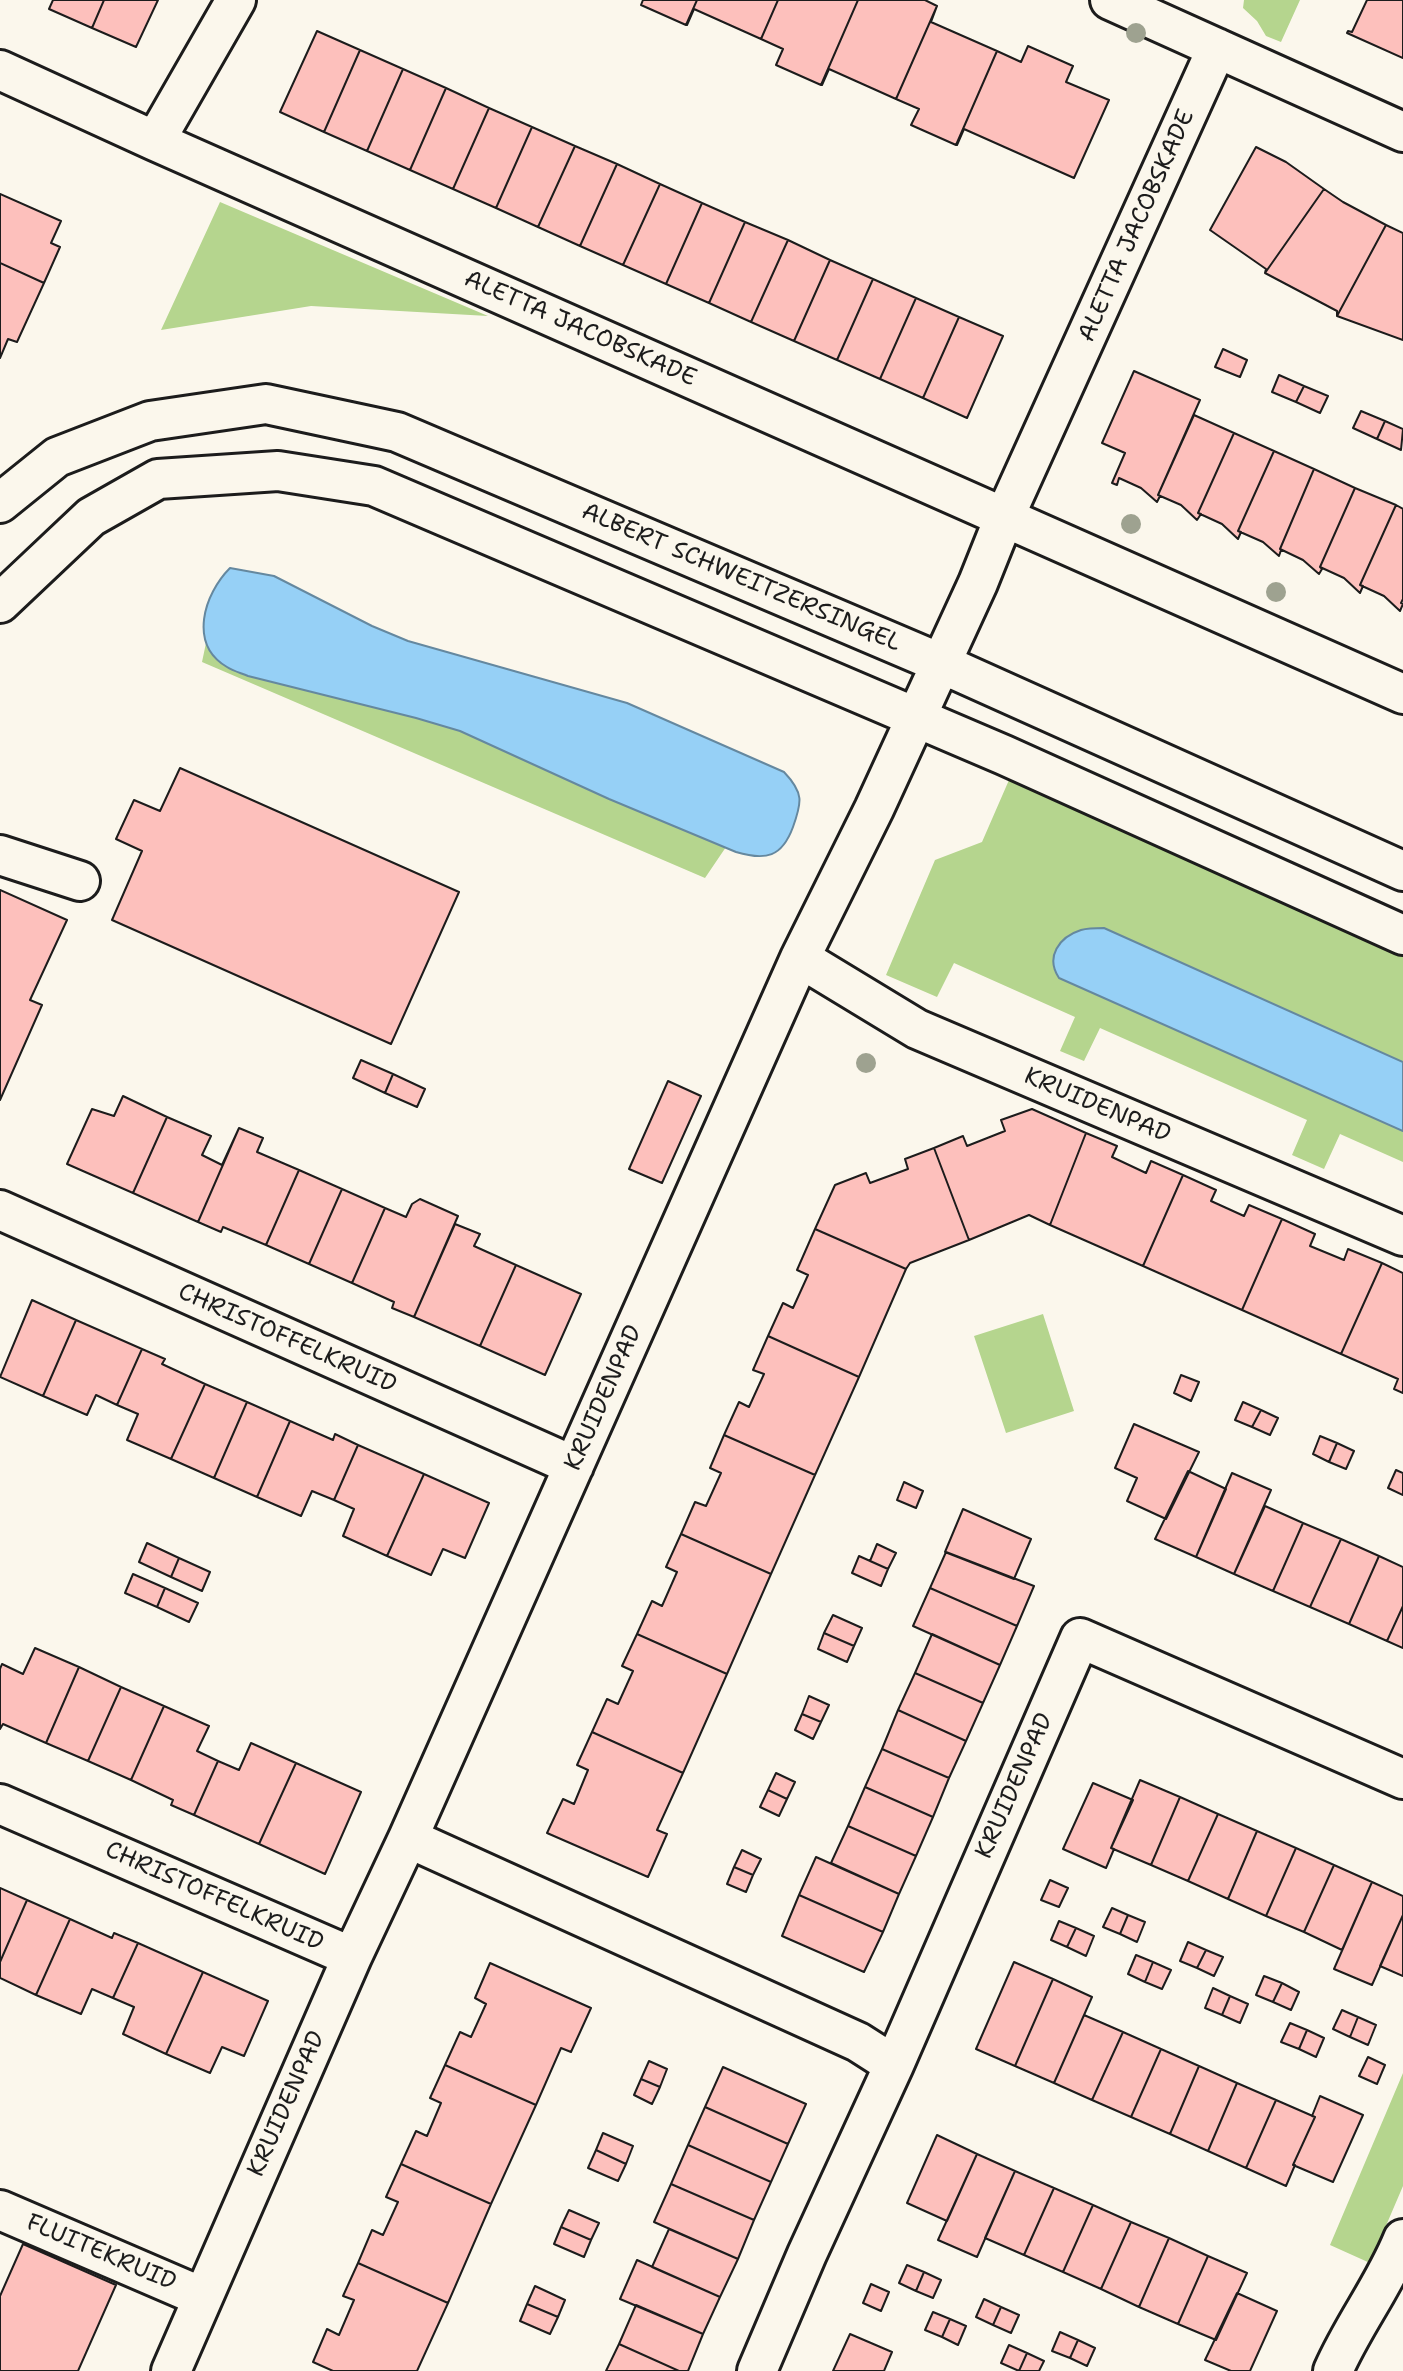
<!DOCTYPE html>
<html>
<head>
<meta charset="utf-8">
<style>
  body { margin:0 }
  canvas { display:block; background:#fbf7ec }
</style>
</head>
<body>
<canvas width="1403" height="2371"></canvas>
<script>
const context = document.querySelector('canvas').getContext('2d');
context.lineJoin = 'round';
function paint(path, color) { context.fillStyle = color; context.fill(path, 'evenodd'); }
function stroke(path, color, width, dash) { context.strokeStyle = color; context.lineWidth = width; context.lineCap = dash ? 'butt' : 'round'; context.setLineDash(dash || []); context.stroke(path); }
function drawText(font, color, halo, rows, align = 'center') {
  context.font = font + ' "Shantell Sans",sans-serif'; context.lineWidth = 6; context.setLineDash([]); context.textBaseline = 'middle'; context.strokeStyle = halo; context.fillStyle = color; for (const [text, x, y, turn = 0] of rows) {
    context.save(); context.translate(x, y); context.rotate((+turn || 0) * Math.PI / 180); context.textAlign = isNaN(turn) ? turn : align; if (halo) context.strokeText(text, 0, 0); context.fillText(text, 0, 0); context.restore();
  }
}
const green = new Path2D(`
  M1244,0H1300L1281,42L1266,36L1257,21L1243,8Z
  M220,202L488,316L311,306L161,330Z
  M206,643C218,661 229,668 248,676L416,718L460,731L609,799L726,847L705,878L202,662Z
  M1009,780L1403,955V1062L1104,928L1054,970L1059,978L1403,1131V1162L1340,1134L1324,1169L1292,1155L1307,1120L1100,1028L1084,1061L1060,1051L1075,1017L954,963L937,997L886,975L935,860L982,842Z
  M1043,1314L1074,1411L1006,1433L974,1336Z
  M1403,2073V2186L1370,2263L1330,2245Z`);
const water = new Path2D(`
  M230,568L274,576L372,626L408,641L627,703L784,772C804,793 802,802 793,827C782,857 766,861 736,852L609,799L460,731L416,718L248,676C241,673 233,671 227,667C188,644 204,594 230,568Z
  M1104,928L1403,1062V1131L1059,978C1045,957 1059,937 1081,930C1088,928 1096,928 1104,928Z`);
const building = new Path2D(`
  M53,0H104L92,28L49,9Z
  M104,0H158L136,47L92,28Z
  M643,0H697L686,25L641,5Z
  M697,0H778L761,39L694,9L687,25H686Z
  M778,0H858L821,85L776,65L783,49L761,39Z
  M858,0H925L937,6L896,99L829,69L822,85H821Z
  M1367,0H1403V58L1347,33L1348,31L1352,32Z
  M937,6L931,22L997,51L956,145L911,125L919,109L896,99Z
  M317,31L360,50L324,132L280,112Z
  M1028,46L1073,66L1066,82L1109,100L1074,178L964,129L957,145H956L997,51L1021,62Z
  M360,50L403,69L367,151L324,132Z
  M403,69L446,88L410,170L367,151Z
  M446,88L489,108L453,189L410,170Z
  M489,108L532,127L496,208L453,189Z
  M532,127L575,146L538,227L496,208Z
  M575,146L617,164L580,246L538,227Z
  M1256,147L1286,162L1324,189L1265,273L1266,269L1210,230Z
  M617,164L660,184L623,265L580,246Z
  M660,184L702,203L666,284L623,265Z
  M1324,189L1343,202L1386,225L1337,316V311L1265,273Z
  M0,194L61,221L51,243L60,247L44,283L0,263Z
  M702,203L745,222L709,303L666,284Z
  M745,222L788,240L751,322L709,303Z
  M1386,225L1403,233V340L1337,316Z
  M788,240L830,260L794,341L751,322Z
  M830,260L873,279L837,360L794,341Z
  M0,263L44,283L17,342L8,339L0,358Z
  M873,279L916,298L880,379L837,360Z
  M916,298L959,317L923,398L880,379Z
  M959,317L1003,336L967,418L923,398Z
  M1223,349L1247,360L1240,377L1215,367Z
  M1134,371L1200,400L1158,495L1160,496L1157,502L1141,488L1119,478L1117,485L1112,483L1125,453L1102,443Z
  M1279,375L1304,386L1296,402L1272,392Z
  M1304,386L1328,396L1320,413L1296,402Z
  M1361,411L1385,421L1377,439L1353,428Z
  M1194,415L1234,433L1198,513L1201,514L1197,520L1181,505L1158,495Z
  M1385,421L1403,429L1401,450L1377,439Z
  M1234,433L1274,451L1238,531L1241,532L1238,539L1222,524L1198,513Z
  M1274,451L1314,469L1280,549L1281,550L1279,556L1263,542L1238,531Z
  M1314,469L1355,488L1320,567L1322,569L1319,574L1303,560L1280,549Z
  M1355,488L1396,505L1360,585L1363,586L1360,593L1344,578L1320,567Z
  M1396,505L1403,509V599L1401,603L1403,604L1400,611L1384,596L1360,585Z
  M180,768L459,892L391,1044L112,920L142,851L116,839L134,800L160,811Z
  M0,890L67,920L30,1000L42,1005L0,1100Z
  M361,1060L393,1074L385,1093L353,1078Z
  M393,1074L425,1089L417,1107L385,1093Z
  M668,1081L701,1096L662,1183L629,1169Z
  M123,1096L167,1117L133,1193L67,1164L92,1109L114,1116Z
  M1032,1109L1086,1133L1050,1225L1029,1215L969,1240L934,1148L963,1136L967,1146L1005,1131L1001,1120Z
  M167,1117L211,1136L202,1155L222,1165L239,1128L198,1222L133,1193Z
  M239,1128L263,1138L257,1152L299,1170L266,1245L223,1227L221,1232L198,1222Z
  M1086,1133L1117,1146L1112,1157L1146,1173L1151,1161L1183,1175L1143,1266L1050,1225Z
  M934,1148L969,1240L910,1263L906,1269L815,1229L835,1185L866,1173L870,1183L908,1169L905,1159Z
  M299,1170L342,1189L309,1264L266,1245Z
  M1183,1175L1216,1190L1211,1201L1244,1216L1249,1205L1282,1219L1242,1310L1143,1266Z
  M342,1189L385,1208L352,1283L309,1264Z
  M420,1199L458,1216L414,1317L392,1308L394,1302L352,1283L385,1208L406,1217L412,1204Z
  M1282,1219L1315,1234L1310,1246L1344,1260L1348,1249L1382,1263L1341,1354L1242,1310Z
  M455,1224L480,1234L474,1246L516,1265L480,1346L414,1317Z
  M815,1229L906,1269L859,1377L768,1336L783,1303L793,1308L808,1275L797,1270Z
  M1382,1263L1403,1273V1393L1394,1389L1398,1379L1341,1354Z
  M516,1265L581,1294L545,1375L480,1346Z
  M32,1300L76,1320L43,1396L0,1377Z
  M76,1320L142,1349L117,1405L96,1395L87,1415L43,1396Z
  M768,1336L859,1377L815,1475L724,1435L739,1402L749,1407L764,1374L753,1370Z
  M142,1349L165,1359L162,1364L205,1384L171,1459L127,1440L138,1414L117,1405Z
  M1181,1375L1199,1382L1191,1401L1174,1393Z
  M205,1384L247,1402L214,1478L171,1459Z
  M247,1402L290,1421L257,1497L214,1478Z
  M1243,1402L1261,1410L1252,1427L1235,1420Z
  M1261,1410L1278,1418L1270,1435L1252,1427Z
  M290,1421L333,1440L335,1434L358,1445L334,1500L312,1491L301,1516L257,1497Z
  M1134,1424L1199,1452L1166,1519L1127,1501L1137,1478L1115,1468Z
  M724,1435L815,1475L771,1574L681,1534L695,1502L706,1506L721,1473L710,1468Z
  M1320,1436L1337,1443L1329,1462L1313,1454Z
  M1337,1443L1354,1451L1346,1469L1329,1462Z
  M358,1445L424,1474L387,1556L343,1536L354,1509L334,1500Z
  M1396,1470L1403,1473V1495L1388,1488Z
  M1188,1471L1226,1489L1196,1557L1155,1539Z
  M1232,1473L1271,1490L1234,1574L1196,1557Z
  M424,1474L489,1503L465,1558L443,1549L431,1575L387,1556Z
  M904,1482L923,1491L916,1508L897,1500Z
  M1265,1506L1303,1523L1273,1591L1234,1574Z
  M963,1509L1031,1539L1014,1579L945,1552Z
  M1303,1523L1341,1539L1310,1607L1273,1591Z
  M681,1534L771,1574L727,1674L637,1634L652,1601L662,1606L677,1572L666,1567Z
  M1341,1539L1379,1556L1349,1624L1310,1607Z
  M147,1543L179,1558L171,1577L139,1562Z
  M877,1544L896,1553L888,1569L870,1561Z
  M946,1552L1034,1586L1017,1626L930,1588Z
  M859,1556L888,1569L881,1586L852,1573Z
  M1379,1556L1403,1567V1606L1387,1641L1349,1624Z
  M179,1558L210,1572L202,1591L171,1577Z
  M133,1574L165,1588L157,1607L125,1593Z
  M165,1588L198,1603L189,1622L157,1607Z
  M930,1588L1017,1626L1000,1665L913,1626Z
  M1403,1606V1648L1387,1641Z
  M833,1615L862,1628L854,1646L824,1633Z
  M824,1633L854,1646L847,1662L818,1649Z
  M637,1634L727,1674L683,1773L592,1732L607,1699L618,1704L633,1671L622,1666Z
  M932,1634L1000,1665L983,1703L915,1673Z
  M35,1648L79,1667L46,1743L3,1724L0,1729V1669L2,1664L23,1674Z
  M79,1667L121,1687L88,1761L46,1743Z
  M915,1673L983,1703L966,1741L898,1710Z
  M121,1687L164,1706L131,1780L88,1761Z
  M809,1696L829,1705L821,1722L802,1714Z
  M164,1706L209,1726L197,1751L218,1761L194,1815L171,1805L173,1800L131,1780Z
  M898,1710L966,1741L949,1778L882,1749Z
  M802,1714L821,1722L813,1739L795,1730Z
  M592,1732L683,1773L657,1830L667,1834L648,1877L547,1833L563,1799L574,1804L588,1770L577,1765Z
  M251,1743L296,1763L259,1844L194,1815L218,1761L239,1770Z
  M882,1749L949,1778L933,1817L865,1787Z
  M296,1763L361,1792L325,1874L259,1844Z
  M776,1773L795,1782L787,1799L768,1790Z
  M1140,1780L1180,1797L1151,1865L1111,1848Z
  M1093,1783L1133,1800L1111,1848L1114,1849L1106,1868L1063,1849Z
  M865,1787L933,1817L916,1856L848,1826Z
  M768,1790L787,1799L779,1816L760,1807Z
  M1180,1797L1218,1814L1188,1881L1151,1865Z
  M1218,1814L1257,1831L1228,1899L1188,1881Z
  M848,1826L916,1856L899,1894L831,1863Z
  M1257,1831L1296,1848L1266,1916L1228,1899Z
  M1296,1848L1334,1865L1304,1932L1266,1916Z
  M742,1850L761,1859L753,1875L734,1867Z
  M816,1857L899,1894L883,1932L799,1895Z
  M1334,1865L1372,1882L1342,1950L1304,1932Z
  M734,1867L753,1875L746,1892L727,1884Z
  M1050,1880L1068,1888L1059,1907L1041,1900Z
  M1372,1882L1403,1896V1915L1372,1985L1334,1969Z
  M0,1888L27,1900L0,1962Z
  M799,1895L883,1932L864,1972L782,1936Z
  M27,1900L70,1919L36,1995L0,1978V1962Z
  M1112,1908L1128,1915L1120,1934L1103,1927Z
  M1128,1915L1145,1922L1137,1942L1120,1934Z
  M1403,1915V1976L1380,1966Z
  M70,1919L112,1938L114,1933L138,1943L113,1998L92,1989L81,2014L36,1995Z
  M1059,1921L1076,1928L1067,1947L1051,1940Z
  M1076,1928L1094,1936L1086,1956L1067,1947Z
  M1188,1942L1206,1950L1197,1968L1180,1961Z
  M138,1943L203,1972L166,2054L123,2034L134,2007L113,1998Z
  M1206,1950L1223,1957L1214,1976L1197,1968Z
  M1136,1955L1153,1962L1145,1982L1128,1974Z
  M1014,1962L1053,1979L1015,2066L976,2049Z
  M1153,1962L1171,1970L1162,1989L1145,1982Z
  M490,1963L591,2008L571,2052L561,2048L536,2105L445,2065L460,2032L471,2037L486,2004L475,1998Z
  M203,1972L268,2001L244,2056L222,2047L210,2073L166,2054Z
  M1264,1976L1282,1983L1273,2002L1256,1995Z
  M1053,1979L1092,1997L1054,2083L1015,2066Z
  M1282,1983L1299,1992L1291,2010L1273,2002Z
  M1213,1988L1230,1996L1222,2015L1205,2008Z
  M1230,1996L1248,2004L1240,2023L1222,2015Z
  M1342,2010L1358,2017L1350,2037L1333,2029Z
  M1084,2015L1123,2032L1092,2100L1054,2083Z
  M1358,2017L1376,2025L1368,2045L1350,2037Z
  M1290,2023L1307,2030L1299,2049L1281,2042Z
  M1307,2030L1324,2038L1316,2057L1299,2049Z
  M1123,2032L1161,2049L1131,2117L1092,2100Z
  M1161,2049L1199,2066L1170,2134L1131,2117Z
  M1368,2057L1385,2065L1377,2084L1359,2076Z
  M649,2061L667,2069L660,2087L641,2079Z
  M445,2065L536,2105L491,2204L401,2164L416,2131L427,2136L441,2103L430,2098Z
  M1199,2066L1237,2083L1208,2151L1170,2134Z
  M723,2067L806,2104L788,2144L705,2107Z
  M641,2079L660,2087L652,2104L634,2095Z
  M1237,2083L1276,2100L1246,2168L1208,2151Z
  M1320,2096L1363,2115L1333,2182L1293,2165L1315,2117L1312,2116Z
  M1276,2100L1315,2117L1293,2165H1295L1286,2186L1246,2168Z
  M705,2107L788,2144L771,2182L688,2145Z
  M603,2133L633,2146L626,2164L596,2150Z
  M937,2135L977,2154L947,2221L907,2203Z
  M688,2145L771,2182L754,2220L671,2184Z
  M596,2150L626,2164L618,2181L588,2168Z
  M977,2154L1015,2171L977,2257L938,2240Z
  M401,2164L491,2204L448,2303L358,2263L372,2230L383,2235L398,2202L386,2197Z
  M1015,2171L1054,2188L1024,2255L985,2238Z
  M671,2184L754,2220L738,2259L654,2222Z
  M1054,2188L1093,2205L1063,2272L1024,2255Z
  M1093,2205L1131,2222L1101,2289L1063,2272Z
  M569,2210L599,2223L591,2240L561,2227Z
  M1131,2222L1169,2238L1139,2307L1101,2289Z
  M561,2227L591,2240L584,2257L554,2244Z
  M669,2229L738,2259L720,2297L652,2267Z
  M1169,2238L1208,2256L1178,2324L1139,2307Z
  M23,2244L116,2285L78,2371H0V2296Z
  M1208,2256L1247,2273L1216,2340L1178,2324Z
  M637,2260L720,2297L703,2334L620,2299Z
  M358,2263L448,2303L417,2371H333L313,2362L327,2329L339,2335L354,2300L343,2296Z
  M907,2265L924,2272L916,2291L899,2283Z
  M924,2272L941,2280L933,2298L916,2291Z
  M871,2284L889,2292L881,2311L863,2303Z
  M535,2286L565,2300L558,2317L527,2304Z
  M1237,2293L1277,2311L1250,2371H1231L1205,2360Z
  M984,2299L1001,2307L993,2325L976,2317Z
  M527,2304L558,2317L550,2334L520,2321Z
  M636,2305L703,2334L688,2371H679L619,2344Z
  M1001,2307L1019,2315L1011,2333L993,2325Z
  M933,2312L950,2319L942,2337L925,2330Z
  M950,2319L966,2326L958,2345L942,2337Z
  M1060,2332L1078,2340L1070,2358L1052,2351Z
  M850,2334L892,2352L884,2371H833Z
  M1078,2340L1095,2348L1087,2366L1070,2358Z
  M619,2344L679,2371H606Z
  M1009,2345L1027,2353L1019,2371L1001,2363Z
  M1027,2353L1044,2361L1039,2371H1019Z`);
const minor = new Path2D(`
  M1110,0L1403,132
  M0,70L155,141L1403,694
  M155,141L236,0
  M0,503L57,457L150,421L266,404L397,432L940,663L1403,871
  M0,603L91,517L158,479L278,471L374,486L1004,755L1403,935
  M0,855L80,881
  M800,958L917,1029L1403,1236
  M0,1210L574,1466
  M0,1804L352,1957
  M408,1838L858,2042L894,2065
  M0,2210L202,2297
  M171,2371L352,1957L408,1838L800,958L874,809L978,583L1004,518L1217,48
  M757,2371L807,2254L894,2065L1080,1638L1403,1779
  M1333,2371C1353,2325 1384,2286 1403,2239`);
const trees = [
  [1136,33],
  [1131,524],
  [1276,592],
  [866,1063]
];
const streetNames = [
  ["ALETTA JACOBSKADE",1137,226,-66],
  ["ALETTA JACOBSKADE",580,329,24],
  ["ALBERT SCHWEITZERSINGEL",741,578,23],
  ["KRUIDENPAD",1097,1106,23],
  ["CHRISTOFFELKRUID",287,1339,24],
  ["KRUIDENPAD",604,1398,-66],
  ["KRUIDENPAD",1015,1786,-66],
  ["CHRISTOFFELKRUID",214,1897,24],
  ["KRUIDENPAD",287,2104,-66],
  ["FLUITEKRUID",101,2253,23]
];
paint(green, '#b5d58e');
paint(water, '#96d0f6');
stroke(water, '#65889f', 2);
paint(building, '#fdc0bc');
stroke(building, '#1c1c1c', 2);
stroke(minor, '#1c1c1c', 44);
stroke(minor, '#fbf7ec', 38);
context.fillStyle = '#9ea290';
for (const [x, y] of trees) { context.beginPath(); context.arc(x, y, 10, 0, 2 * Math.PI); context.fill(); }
drawText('24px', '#1c1c1c', '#fbf7ec', streetNames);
</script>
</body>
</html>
